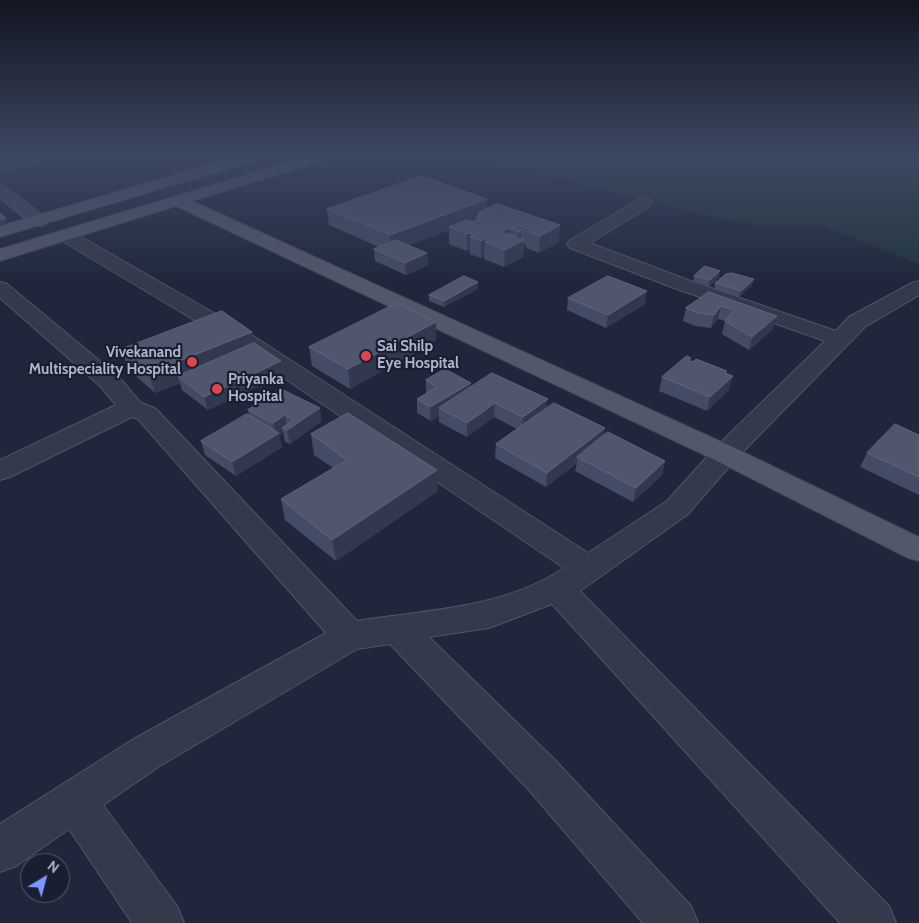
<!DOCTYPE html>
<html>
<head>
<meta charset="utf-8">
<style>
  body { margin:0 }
  #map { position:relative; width:919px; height:923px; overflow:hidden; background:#20273c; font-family:Cabin,sans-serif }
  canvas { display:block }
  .north { position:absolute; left:20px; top:853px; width:50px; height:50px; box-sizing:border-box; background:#191f30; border:1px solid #555b6d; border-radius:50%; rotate:37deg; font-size:14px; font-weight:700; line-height:20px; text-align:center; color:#afb4c8 }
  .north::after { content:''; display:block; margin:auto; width:18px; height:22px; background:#7d98ff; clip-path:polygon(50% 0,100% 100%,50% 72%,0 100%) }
</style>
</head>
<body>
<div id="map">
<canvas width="919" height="923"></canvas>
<div class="north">N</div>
</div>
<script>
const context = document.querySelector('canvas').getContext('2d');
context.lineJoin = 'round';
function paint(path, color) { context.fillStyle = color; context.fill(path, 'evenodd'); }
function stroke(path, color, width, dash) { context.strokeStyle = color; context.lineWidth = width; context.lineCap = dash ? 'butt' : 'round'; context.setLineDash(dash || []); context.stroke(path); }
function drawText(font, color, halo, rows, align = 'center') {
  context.font = font + ' Cabin,sans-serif'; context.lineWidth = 4.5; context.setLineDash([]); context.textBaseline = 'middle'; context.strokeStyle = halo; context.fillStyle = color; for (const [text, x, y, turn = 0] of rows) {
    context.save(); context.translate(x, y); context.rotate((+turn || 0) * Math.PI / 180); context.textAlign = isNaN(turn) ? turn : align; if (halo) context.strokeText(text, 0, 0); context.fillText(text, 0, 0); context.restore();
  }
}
const green = new Path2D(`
  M472,156H919V264L821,225L764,226L704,215Z`);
const street = new Path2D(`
  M26,156H51L49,159L0,171V163Z
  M644,198L650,200L652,203L650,206L590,243L688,280L836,331L849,317L912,283L919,281V295L865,327L735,460L687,515L580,591L889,906L896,923H840L552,604L489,628L429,637L556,761L691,906L698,923H643L528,789L390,644L357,649L160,766L103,805L177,906L184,923H132L69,829L16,866L0,872V824L132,740L326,633L138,419L132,417L10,477L0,480V460L116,405L100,386L0,298V282L7,284L118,376L140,402L156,409L357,621C426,610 505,608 564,568L231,342L59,239L56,235L59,231L65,230L71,231L247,332L588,553L667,501L715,448L825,341L674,288L570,248L567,244L570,240L638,200Z`);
const secondary = new Path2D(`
  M0,185L6,187L45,217L48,221L45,225L39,226L33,225L0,198Z`);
const primary = new Path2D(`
  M239,156H262L260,159L0,237V226Z
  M309,156H331L329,159L192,201L735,448L919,537V561L908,558L715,460L176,206L0,261V249Z`);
const wall = new Path2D(`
  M182,156H214L193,161Z
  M327,209H487L559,242L539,253L526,248V245L524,244L523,257L504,267L484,259V256L481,258L470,254V250L467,251L449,244V230L409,245L427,253L428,265L406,275L375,261L374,249L379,247L329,225ZM476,219V220L472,222L470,221Z
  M694,276L719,277L709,287L693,282Z
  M478,282V289L444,307L429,301V295Z
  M715,283L752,285L739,297L714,290Z
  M709,292L773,329L749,350L722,334L725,321L718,319L711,328L695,326L683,321L686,308Z
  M568,298L645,304L606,328L567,310Z
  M436,322V341L350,389L312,366L309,347Z
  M252,332L254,343L281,361L284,374L208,410L182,390L180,383L155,393L128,369L122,349Z
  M690,361L726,373L729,390L707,411L659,391L662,377Z
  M426,380L471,387L547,408L603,436L665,461L662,475L633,502L575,471L577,463L546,487L495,458L496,444L517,429L494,417L467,437L439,422V416L431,421L417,413V399L426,394Z
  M248,410L322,421L290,444L285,442L283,432L279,435L282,447L236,476L205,455L201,441L249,415Z
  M311,434L438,491L336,561L285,520L281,499L333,468L314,455Z
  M919,435V495L860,467L867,453Z`);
const shadedWall = new Path2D(`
  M192,156H214L193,161Z
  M487,199V215L478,213V217H476V219L452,228L449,227V230L391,252L390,235Z
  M6,218L8,224L0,226V220Z
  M560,225L559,242L539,253L540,236Z
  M509,228L508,245L501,249V232Z
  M521,230V242L524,240L523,257L504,267L505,250L518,243L519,232Z
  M470,233V250L467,251V234Z
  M487,238L486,243L485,242L484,256L481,258V241Z
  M427,253L428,265L406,275L405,263Z
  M720,271L719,277L709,287L710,280Z
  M754,279L752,285L739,297L741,291Z
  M478,282V289L444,307V301Z
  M647,291L645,304L606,328L608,315Z
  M721,306L718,319L711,328L714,315Z
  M777,316L773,329L749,350L752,337Z
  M436,322V341L350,389L348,369Z
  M252,332L256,351L178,376L180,383L155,393L149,373Z
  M281,361L284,374L208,410L204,397Z
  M733,376L729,390L707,411L710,397Z
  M471,383V396L439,408V416L431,421L430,407Z
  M548,399L546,412L522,431L523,417Z
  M495,403L494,417L467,437V423Z
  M320,408L322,421L290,444L287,430Z
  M285,415L287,429L282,428L283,432L279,435L282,447L236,476L232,462L276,435L273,423Z
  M605,428L602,442L577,457V463L546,487L547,473Z
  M665,461L662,475L633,502L636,488Z
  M437,470L438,491L336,561L332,540Z`);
const building = new Path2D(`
  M422,176L487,199L390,235L327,209Z
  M497,204L560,225L540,236L527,231L531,229L518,225L513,227L521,230L519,232L509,228L501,232L524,240L505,250L485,242L490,240L487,238L481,241L470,237L475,235L470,233L467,234L449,227L466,220L472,222L481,218L476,217L482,214L478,213Z
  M0,213L6,218L0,220Z
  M396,240L427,253L405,263L374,249Z
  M705,266L720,271L710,280L694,276Z
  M732,273L754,279L741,291L715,283L726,274Z
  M464,276L478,282L444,301L429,295Z
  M608,276L647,291L608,315L568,298Z
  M709,292L777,316L752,337L725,321L734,310L721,306L714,315L698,313L686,308Z
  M397,303L436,322L348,369L309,347Z
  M222,311L252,332L149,373L122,349Z
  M254,343L281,361L204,397L178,376Z
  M687,356L691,358L689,360L693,362L696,359L727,371L725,373L733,376L710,397L662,377Z
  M445,369L471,383L430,407L417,399L437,387L426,380Z
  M492,373L548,399L523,417L495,403L467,423L439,408Z
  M281,389L320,408L287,430L282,428L293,420L285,415L273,423L248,410Z
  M554,403L605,428L547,473L496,444Z
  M348,413L437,470L332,540L281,499L347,460L311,434Z
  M247,414L279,433L232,462L201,441Z
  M895,424L919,435V477L867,453Z
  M608,432L665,461L636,488L577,457Z`);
const markers = [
  [366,356,6,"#e0444e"],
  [192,362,6,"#e0444e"],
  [217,389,6,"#e0444e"]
];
const poiNames = [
  ["Sai Shilp",377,347],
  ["Eye Hospital",377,364],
  ["Vivekanand",181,353,"right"],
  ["Multispeciality Hospital",181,370,"right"],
  ["Priyanka",228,380],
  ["Hospital",228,397]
];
paint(green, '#22353d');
stroke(street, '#4f5467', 2);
stroke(secondary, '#4f5467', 2);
stroke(primary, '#3d4355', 2);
paint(street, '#343a4c');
paint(secondary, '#42475f');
paint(primary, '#52586c');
paint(wall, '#444b64');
paint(shadedWall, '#31384f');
paint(building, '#50566e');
stroke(building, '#5e657c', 1);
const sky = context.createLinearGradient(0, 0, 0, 285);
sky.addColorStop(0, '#121521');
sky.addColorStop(0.55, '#3c4761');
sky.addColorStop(1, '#3c476100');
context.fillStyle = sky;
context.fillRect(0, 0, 919, 285);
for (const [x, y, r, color] of markers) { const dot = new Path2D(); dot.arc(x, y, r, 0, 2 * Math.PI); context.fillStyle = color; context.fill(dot); stroke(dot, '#191f30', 2); }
drawText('bold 15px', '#afb4c8', '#191f30', poiNames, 'left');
</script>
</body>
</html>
